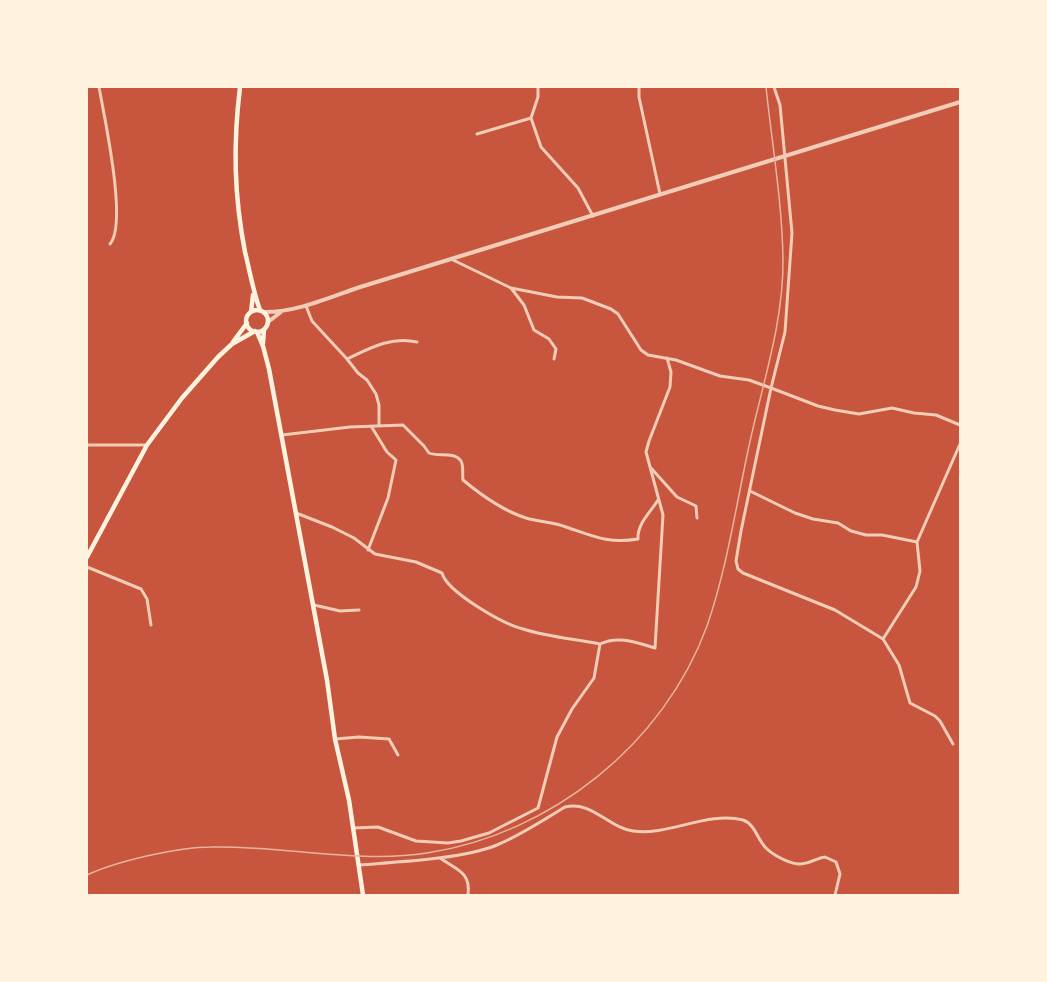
<!DOCTYPE html>
<html>
<head>
<meta charset="utf-8">
<style>
  body { margin:0 }
  #map { position:relative; width:1047px; height:982px; overflow:hidden; background:#c8553d; font-family:"DM Sans",sans-serif }
  canvas { display:block }
  .frame { position:absolute; inset:0; border:88px solid #fff3e0; pointer-events:none }
</style>
</head>
<body>
<div id="map">
<canvas width="1047" height="982"></canvas>
<div class="frame"></div>
</div>
<script>
const context = document.querySelector('canvas').getContext('2d');
context.lineJoin = 'round';
function stroke(path, color, width, dash) { context.strokeStyle = color; context.lineWidth = width; context.lineCap = dash ? 'butt' : 'round'; context.setLineDash(dash || []); context.stroke(path); }
const minor = new Path2D(`
  M99,87C104,116 128,224 110,244
  M538,87V97L531,118L541,147L578,188L593,216
  M639,87V97L660,194
  M774,87L780,105L792,233L785,332L771,388L818,406L835,410L859,414L892,408L914,413L936,415L960,425
  M477,134L531,118
  M453,260L511,288L524,305L534,330L549,339L556,349L554,359
  M511,288L557,297L582,298L611,309L618,314L641,350L648,355L676,360L720,376L749,380L771,388L741,531L736,561L738,569L743,573L835,610L883,639L916,587L920,571L917,542L960,444
  M306,306L312,321L347,359C370,348 391,336 417,342
  M347,359L358,373L367,380L376,394L379,405V425
  M282,435L350,427L403,425L424,446L429,453C438,457 454,451 461,461C464,466 462,475 463,480C481,495 504,511 526,518C539,522 554,522 566,527C593,536 608,544 638,539C637,524 650,513 658,500
  M87,445H147
  M651,468L677,497L696,506L697,518
  M750,491L795,513L813,519L838,523L851,531L866,535H882L917,542
  M296,513L332,527L354,538L375,554L416,562L442,573C447,592 503,624 523,629C548,637 575,639 600,644
  M368,550L388,498L396,460L387,452L371,426
  M87,567L141,589L147,599L151,625
  M314,605L340,611L359,610
  M883,639L899,665L910,703L935,716L940,721L953,744
  M335,739L359,737L389,739L398,755
  M353,828L378,827L416,841L448,843L461,841L489,833L538,808L557,737L572,709L594,678L600,644C618,635 638,643 655,648L663,515L646,452L649,441L670,387L671,372L667,358
  M440,858C457,870 471,872 468,895
  M360,865C397,862 463,859 497,845C521,835 542,821 565,807C591,800 609,828 633,831C668,836 708,811 743,820C755,824 757,839 766,848C773,855 788,863 798,864C808,865 816,858 825,857L836,862L840,874L835,895`);
const tertiary = new Path2D(`
  M264,312C296,312 326,299 357,288L960,102
  M268,322L281,312`);
const secondary = new Path2D(`
  M257,332L263,346L269,369L327,680L335,739L349,800L363,895
  M263,343L264,330`);
const primary = new Path2D(`
  M240,87C233,145 234,195 245,252C250,272 253,291 260,310
  M246 321a11 11 0 1 1 22 0a11 11 0 1 1-22 0Z
  M251,312L253,295
  M233,342L247,323
  M87,557L147,445L182,398L218,357L232,344L255,331`);
const rail = new Path2D(`
  M87,875C117,861 178,847 211,847C283,845 356,864 427,853C551,834 664,744 707,626C727,568 736,506 749,446C762,385 784,322 783,258C782,201 772,144 766,87`);
stroke(minor, '#f1ccb7', 3);
stroke(tertiary, '#f1ccb7', 4);
stroke(secondary, '#fff3e0', 4.5);
stroke(primary, '#fff3e0', 4.5);
stroke(rail, '#e9b49f', 1.5);
</script>
</body>
</html>
